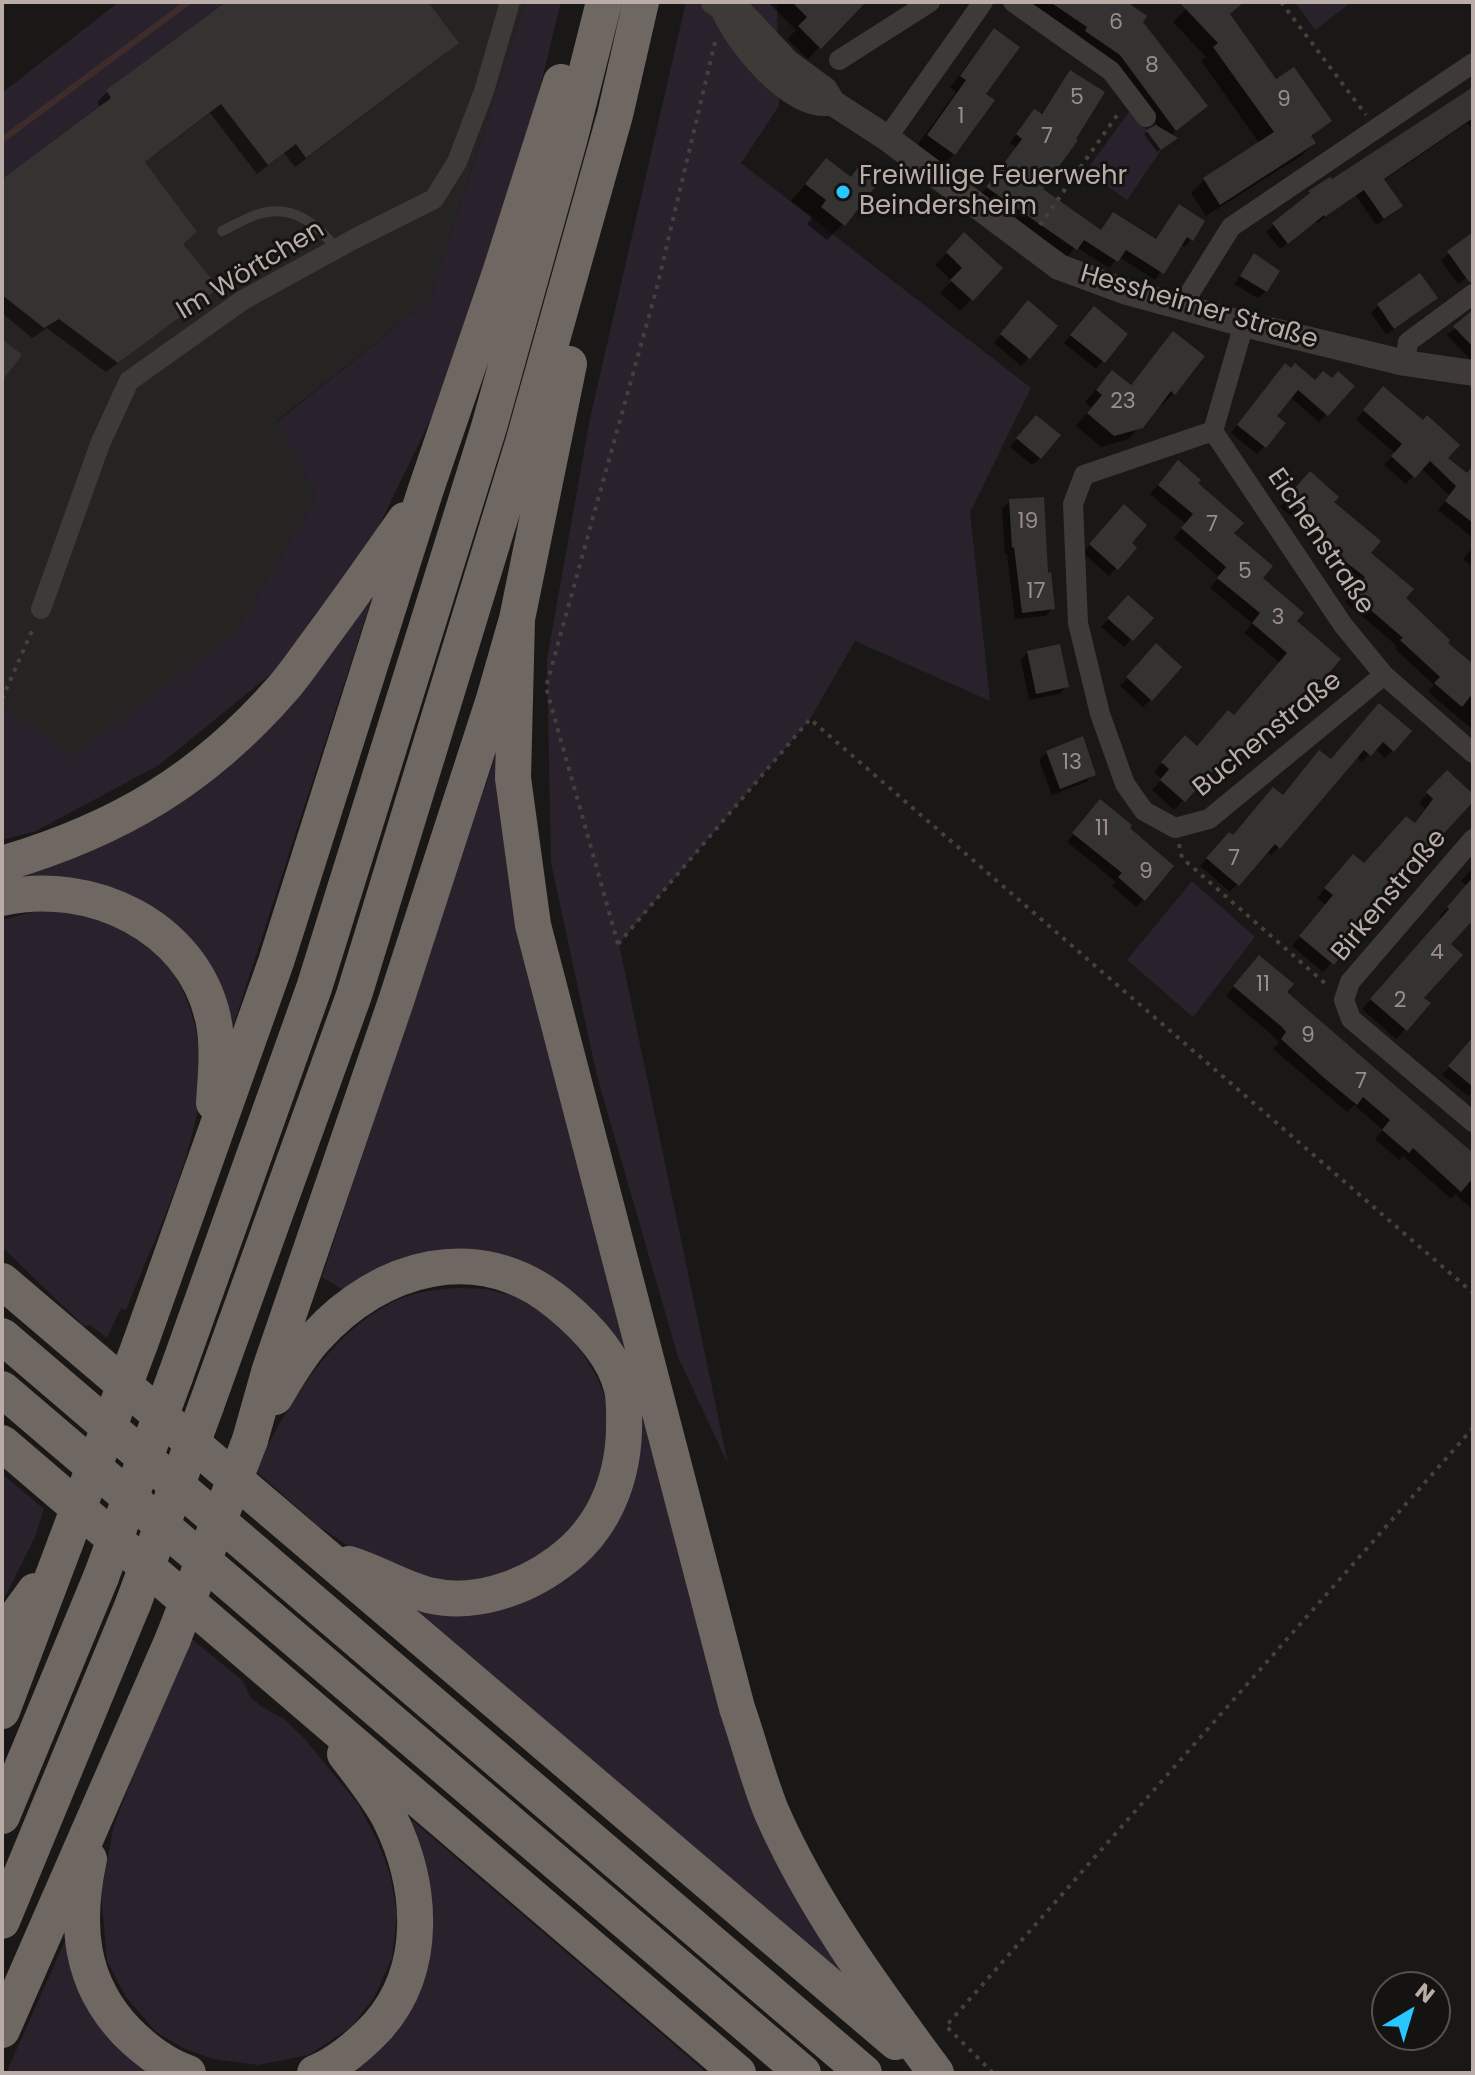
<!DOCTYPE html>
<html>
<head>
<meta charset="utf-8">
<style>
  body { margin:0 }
  #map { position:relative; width:1475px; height:2075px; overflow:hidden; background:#191816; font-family:Poppins,sans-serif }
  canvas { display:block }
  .frame { position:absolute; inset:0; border:4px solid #baada7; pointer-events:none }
  .north { position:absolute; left:1371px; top:1971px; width:80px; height:80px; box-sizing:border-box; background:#141311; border:2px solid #56514d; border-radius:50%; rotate:38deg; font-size:22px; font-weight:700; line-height:32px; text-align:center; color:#baada7 }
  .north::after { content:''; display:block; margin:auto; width:28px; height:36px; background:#28c7ff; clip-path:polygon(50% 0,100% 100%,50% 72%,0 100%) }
</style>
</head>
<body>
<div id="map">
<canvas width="1475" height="2075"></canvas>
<div class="frame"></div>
<div class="north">N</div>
</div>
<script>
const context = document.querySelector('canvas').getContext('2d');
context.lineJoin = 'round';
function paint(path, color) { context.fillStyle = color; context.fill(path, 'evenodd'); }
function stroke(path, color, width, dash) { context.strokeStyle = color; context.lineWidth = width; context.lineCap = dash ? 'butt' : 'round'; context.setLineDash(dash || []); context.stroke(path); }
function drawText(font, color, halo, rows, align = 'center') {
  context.font = font + ' Poppins,sans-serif'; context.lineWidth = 6; context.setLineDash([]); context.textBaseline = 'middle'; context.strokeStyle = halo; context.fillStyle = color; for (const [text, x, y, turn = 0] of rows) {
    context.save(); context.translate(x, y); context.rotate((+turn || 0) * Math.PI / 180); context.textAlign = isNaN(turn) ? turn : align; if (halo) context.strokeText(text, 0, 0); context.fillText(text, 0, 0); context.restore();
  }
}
const built = new Path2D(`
  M226,2H517L524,5L430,300L278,420L316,498L236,632L75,757L2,708V179L111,97L106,90Z`);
const green = new Path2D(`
  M119,2H226L106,90L111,97L2,179V93Z
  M525,2H561L535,108L449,381L377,530L282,665L159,765L36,831L2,840V708L75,756L236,632L316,498L278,421L430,300Z
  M686,2H777L779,106L741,163L1031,388L970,512L990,701L855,641L810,719L619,944L728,1464L678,1357L597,1076L551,863L547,659L590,418Z
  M1295,2H1352L1315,30Z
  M1131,109L1146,125L1144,127L1161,150L1127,200L1086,171Z
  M378,579L227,1045L184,943L2,877L103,839Z
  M501,739L629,1336L841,1973L413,1607L568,1577L606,1541L622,1510L637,1411L508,1261L348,1293L322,1277Z
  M1192,881L1255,937L1193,1017L1127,960Z
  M52,907C65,909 82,909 94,914C118,922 153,948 168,967C196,1002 207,1065 198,1108C185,1178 152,1245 126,1310L121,1308L107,1338L90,1325L84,1326L2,1247V920Z
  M458,1288L486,1289L513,1296L541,1311L563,1328L582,1352L598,1379L609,1409L602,1476L572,1531L530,1565L482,1580H434L353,1549L317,1525L255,1470C287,1407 327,1335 393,1302C413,1292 437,1289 458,1288Z
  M2,1474L44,1509L35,1537L2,1603Z
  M188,1636L243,1681L250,1697L262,1707L284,1719L303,1737L358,1804L377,1840L390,1874L397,1914L392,1958L374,1998L351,2027L309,2055L258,2065L213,2059L185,2049L156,2032L126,1997L107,1961L101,1893L114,1825Z
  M392,1803L707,2073H343L409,2005Z
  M69,1932L162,2073H6Z`);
const shadow = new Path2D(`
  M229,2H425L446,53L295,167L284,153L257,174L210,113L144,163L181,244L216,288L106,372L47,328L32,338L2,313V182L101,108L97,102L107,92Z
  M768,2H857L860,5L808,59L787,39L796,30Z
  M1019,2H1123L1206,106L1170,136L1172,141L1157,152L1144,134L1158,126L1112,63L1078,40L1080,36L1032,4Z
  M1193,2H1233L1228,14L1276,82L1329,120L1310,138L1314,143L1301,156L1206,216L1191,193L1204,180L1260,144L1201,61L1206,57L1173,22Z
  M994,31L984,95L992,101L954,154L942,166L916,147L956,92L950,88L983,43Z
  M1070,72L1040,189L1100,231L1113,214L1155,240L1180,206L1191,240L1184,247L1180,244L1155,280L1119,257L1109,268L1076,247L1068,256L980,196L1016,147L1010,143L1027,119L1040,115Z
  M1473,89V124L1470,127L1467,123L1383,181L1400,206L1393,214L1376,225L1356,196L1317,223L1316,221L1280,249L1266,232L1310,193L1330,179L1332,182Z
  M826,160L849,179L859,169L843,224L827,240L807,224L812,217L791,201Z
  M965,235L1000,269L960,311L940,293L952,281L935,265Z
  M1473,235V273L1458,284L1441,260Z
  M1254,256L1266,291L1258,298L1234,284Z
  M1428,305L1386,335L1371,313L1378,306Z
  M1021,310L1055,326L1021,366L994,343Z
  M1473,313V356L1470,359L1447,335Z
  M1087,316L1125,334L1096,369L1064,343Z
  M1162,346L1202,357L1173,394L1162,405L1159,403L1129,439L1101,447L1076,426L1091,408L1085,402L1101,384L1129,387Z
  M1291,371L1315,382L1331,381L1352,386L1319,422L1290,397L1274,416L1264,447L1257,454L1231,433L1278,373Z
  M1375,397L1473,481V538L1438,510L1450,496L1421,468L1406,484L1384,465L1395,453L1356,420Z
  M1028,425L1040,458L1032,465L1010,447Z
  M1169,472L1196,483L1261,578L1294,622L1321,680L1312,688L1310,687L1269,731L1264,727L1224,771L1216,764L1174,810L1152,790L1162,779L1154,772L1176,747L1196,748L1233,717L1280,663L1244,633L1252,623L1210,588L1219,577L1174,538L1186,524L1150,494Z
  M1303,481L1331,503L1403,599L1445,643L1473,666V730L1428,692L1434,685L1395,649L1397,646L1345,602L1359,586L1314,551L1321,542L1280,507Z
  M1010,501L1046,575L1053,608L1046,616L1015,619L1007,554H1005L1002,509Z
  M1116,514L1129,543L1134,548L1109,576L1083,553Z
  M1473,547V567L1463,559Z
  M1121,605L1151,618L1124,647L1101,627Z
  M1028,652L1067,686L1059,694L1029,700L1021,660Z
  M1149,653L1151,699L1143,707L1120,686Z
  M1371,713L1393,750L1385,758L1374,748L1362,762L1356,756L1278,848L1271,855L1266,851L1230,892L1200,866L1222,842L1232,837L1331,762Z
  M1047,752L1093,775L1086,782L1052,795L1039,760Z
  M1447,773L1473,796V799L1403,875L1394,883L1392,882L1348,934L1353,938L1323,972L1292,946L1326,905L1317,898L1344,865L1364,866L1414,824L1425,809L1419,803Z
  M1093,809L1144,899L1136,907L1112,886L1116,882L1067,842Z
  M1473,867V917L1448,944L1405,1029L1396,1039L1362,1009L1442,919L1439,917L1467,886L1461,881Z
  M1250,966L1285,992L1473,1156V1210L1455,1194L1451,1199L1403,1156L1399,1160L1375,1139L1383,1130L1354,1105L1347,1112L1273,1049L1279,1042L1273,1036L1226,996Z
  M1473,1040V1091L1468,1096L1442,1075Z`);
const stream = new Path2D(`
  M2,140L188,2`);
const building = new Path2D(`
  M226,2H428L459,43L306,158L296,144L268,165L221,104L145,162L197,232L183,244L219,288L118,363L59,319L44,328L2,295V179L111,98L106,90Z
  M792,2H866L821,49L798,26L807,17Z
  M1050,2H1127L1147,16L1143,22L1208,106L1176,131L1120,55L1085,31L1087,27Z
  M1179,2H1244L1230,14L1276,79L1294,67L1332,121L1311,136L1316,143L1220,205L1203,178L1274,132L1213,47L1218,43Z
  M994,28L1020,47L986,94L995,100L955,155L927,135L966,80L960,76Z
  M1070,70L1105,92L1076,139L1078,140L1043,189L1101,230L1113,212L1156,239L1179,204L1205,221L1193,241L1187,237L1164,274L1126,250L1118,262L1084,240L1077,250L986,187L1022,139L1016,134L1034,109L1042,114Z
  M1473,87V118L1384,179L1403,206L1384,219L1364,190L1325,217L1324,215L1288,244L1272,223L1310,193L1308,191L1330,177L1332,179Z
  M1156,125L1178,138L1161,150L1146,130Z
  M826,158L851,177L859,166L879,182L845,226L821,207L826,200L805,184Z
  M964,232L1003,268L973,301L950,280L962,268L946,252Z
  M1473,232V281L1469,282L1447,251Z
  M1254,253L1280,271L1267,292L1240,276Z
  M1420,273L1438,298L1394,329L1377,304Z
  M1028,300L1058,326L1030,359L1000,334Z
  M1094,306L1128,334L1105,363L1070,335Z
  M1473,310V347L1453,326Z
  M1173,331L1205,356L1175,395L1171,391L1143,428L1114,436L1087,413L1102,395L1096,390L1112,370L1131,385Z
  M2,339L22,355L2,381Z
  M1285,363L1291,368L1295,363L1315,380L1323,371L1332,378L1338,371L1355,386L1328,416L1298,390L1277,416L1286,423L1266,448L1237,425Z
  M1383,386L1423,420L1427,415L1460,445L1448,458L1467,473L1473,466V523L1445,501L1456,486L1430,461L1415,478L1391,456L1402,444L1363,410Z
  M1036,415L1061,435L1041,459L1016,438Z
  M1178,460L1201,480L1198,483L1244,523L1234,533L1273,566L1263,578L1304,613L1297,621L1341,659L1322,681L1319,679L1280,724L1274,719L1234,763L1226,756L1185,802L1160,780L1169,769L1161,762L1185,735L1197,746L1228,710L1234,715L1287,653L1252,623L1260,613L1217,578L1226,567L1181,528L1193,514L1158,485Z
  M1310,471L1339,497L1334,502L1381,541L1371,553L1414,589L1406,598L1450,640L1448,643L1473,664V693L1462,707L1434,683L1440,677L1400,640L1403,638L1351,593L1365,577L1320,542L1327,534L1286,498Z
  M1044,497L1048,573L1051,572L1055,609L1022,613L1014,547L1012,548L1009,499Z
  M1124,504L1147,525L1132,543L1137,548L1118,570L1089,544Z
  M1128,595L1154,618L1133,641L1107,618Z
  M1156,643L1182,667L1152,701L1126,677Z
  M1060,644L1069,687L1036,694L1027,651Z
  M1379,703L1412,731L1394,752L1383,742L1371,756L1364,750L1280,849L1275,844L1239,886L1206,858L1229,832L1233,835L1273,787L1283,795L1319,750L1331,759Z
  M1083,736L1096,775L1060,789L1046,751Z
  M1447,770L1473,794V802L1404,876L1402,874L1351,934L1356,938L1334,965L1299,936L1333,895L1324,888L1353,854L1364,863L1406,816L1415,823L1433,799L1426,792Z
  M1100,799L1132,825L1130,828L1174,866L1145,901L1118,877L1122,873L1072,833Z
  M1473,877V920L1451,944L1463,955L1424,998L1431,1003L1407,1031L1370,999L1449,909L1447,907Z
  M1259,955L1294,984L1287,992L1473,1153V1178L1461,1192L1413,1148L1409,1153L1382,1130L1390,1120L1363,1097L1357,1105L1323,1077L1281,1039L1286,1032L1282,1027L1233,986Z
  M1473,1037V1087L1448,1066Z`);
const path = new Path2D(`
  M1281,2L1366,115
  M1040,225L1120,111
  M2,699L34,626
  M1179,844L1182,858L1327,985
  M618,944L810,719L1473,1293
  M618,944L546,687L657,287L715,42
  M993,2073L946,2026L1473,1428`);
const service = new Path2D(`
  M222,231C235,225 249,216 262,213C294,205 319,225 336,249`);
const minor = new Path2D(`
  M1013,2L1111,71L1146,117
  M839,60L930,2
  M887,138L983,2
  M1181,307L1231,227L1473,63
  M1244,324L1213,431L1343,625L1384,675L1473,753
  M1405,363L1408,342L1473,294
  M1213,431L1084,475L1073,504L1078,623L1100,714L1125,784L1144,811L1175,828L1209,819L1384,675
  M41,609L100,444L129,381L243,300L356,238L434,199L457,162L484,91L510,2
  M1473,839L1350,982L1344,1000L1351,1019L1473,1122`);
const tertiary = new Path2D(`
  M714,2L723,8L743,15L787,62L825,90L833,103L887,138L1059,267L1127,292L1244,324L1405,363L1473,373
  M723,8C736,41 789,106 828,103`);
const motorway = new Path2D(`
  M517,619L513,778L533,925L737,1708C749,1742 758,1779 772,1813C814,1908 875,1990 936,2073
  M2,864C117,830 203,780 283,688C296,673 308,655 320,639C349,600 377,560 405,520
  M2,898C89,878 192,925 213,1018C219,1046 216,1074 214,1103
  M2,1281L896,2042
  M2,1336L864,2073
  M140,1344L276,962L425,492L500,273L561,82
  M175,1377L314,988L489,427L569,141L604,2
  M2,1389L803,2073
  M275,1397C287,1377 300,1354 316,1337C380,1266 478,1238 558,1303C585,1325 614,1354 622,1389C625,1402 624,1418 624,1432C622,1483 602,1531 559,1562C523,1589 473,1606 428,1595C401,1588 376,1572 349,1564
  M206,1406L354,995L523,443L615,115L641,2
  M250,1440L270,1369L396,1001L494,699L517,619L569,364
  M2,1443L738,2073
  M2,1636L35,1591
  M2,1711L65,1544
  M2,1816L101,1577
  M89,1859C75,1924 79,1982 127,2032C145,2050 164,2065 188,2073
  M2,1921L133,1604
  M2,2030L173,1639
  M315,2073C340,2063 360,2045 378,2026C429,1968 422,1884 390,1819C378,1796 360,1774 345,1754`);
const motorwayBridge = new Path2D(`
  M65,1544L140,1344
  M101,1577L175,1377
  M133,1604L206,1406
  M173,1639L250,1440`);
const markers = [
  [843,192,8,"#28c7ff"]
];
const numberNames = [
  ["6",1116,23],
  ["8",1152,66],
  ["5",1077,98],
  ["9",1284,100],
  ["1",961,117],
  ["7",1047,137],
  ["23",1123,402],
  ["19",1028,522],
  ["7",1212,525],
  ["5",1245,572],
  ["17",1036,592],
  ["3",1278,618],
  ["13",1072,763],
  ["11",1102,829],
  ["7",1234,859],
  ["9",1146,872],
  ["4",1437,953],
  ["11",1263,985],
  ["2",1400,1001],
  ["9",1308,1036],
  ["7",1361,1082]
];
const poiNames = [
  ["Freiwillige Feuerwehr",859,177],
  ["Beindersheim",859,207]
];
const streetNames = [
  ["Im Wörtchen",251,271,-31],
  ["Hessheimer Straße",1199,308,16],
  ["Eichenstraße",1320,542,56],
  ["Buchenstraße",1268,735,-39],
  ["Birkenstraße",1390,896,-50]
];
paint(built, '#262422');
paint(green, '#29222c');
paint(shadow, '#0007');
stroke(stream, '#3e2c2b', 6);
paint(building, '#353331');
stroke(path, '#453f3d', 4, [4, 6]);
stroke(service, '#3e3a37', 10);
stroke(minor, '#3e3a37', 20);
stroke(tertiary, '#3e3a37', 26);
stroke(motorway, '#6f6762', 36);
stroke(motorwayBridge, '#6f6762', 36);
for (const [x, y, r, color] of markers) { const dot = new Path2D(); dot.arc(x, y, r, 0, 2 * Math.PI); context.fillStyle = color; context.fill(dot); stroke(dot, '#141311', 3); }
drawText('22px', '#998e8a', null, numberNames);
drawText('26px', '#baada7', '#141311', poiNames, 'left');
drawText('26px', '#baada7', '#141311', streetNames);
</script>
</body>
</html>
